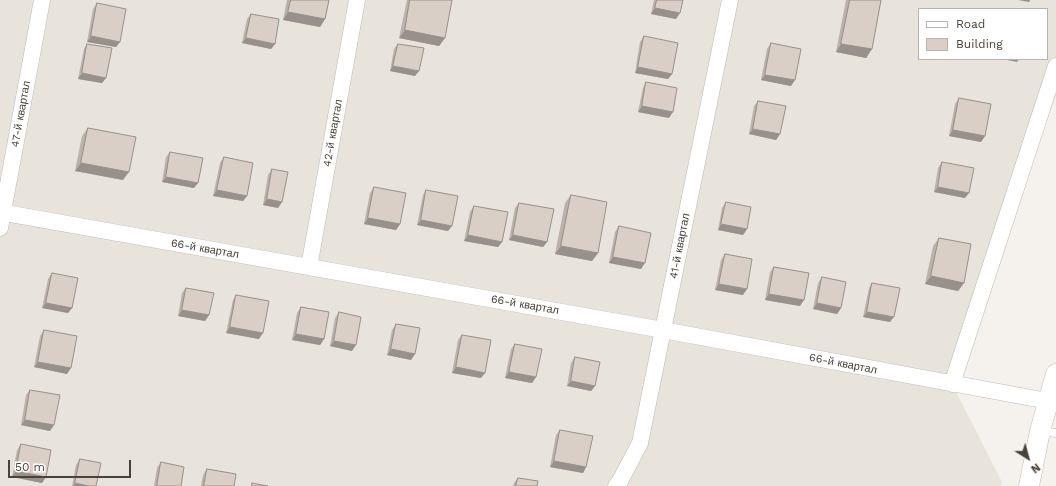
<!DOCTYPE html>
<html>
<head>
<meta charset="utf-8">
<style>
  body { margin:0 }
  #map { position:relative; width:1056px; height:486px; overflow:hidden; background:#f5f1ed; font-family:"Work Sans",sans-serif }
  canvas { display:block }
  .legend { position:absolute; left:918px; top:8px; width:130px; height:52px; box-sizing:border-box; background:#fff; border:1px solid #b6b3b0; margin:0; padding:5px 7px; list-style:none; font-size:12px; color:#49423a }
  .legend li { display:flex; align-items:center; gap:8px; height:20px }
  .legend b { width:20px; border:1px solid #b6b3b0 }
  .north { position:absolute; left:1008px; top:438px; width:40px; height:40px; -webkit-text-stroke:3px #fff; paint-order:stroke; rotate:143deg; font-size:11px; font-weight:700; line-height:16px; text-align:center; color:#49423a }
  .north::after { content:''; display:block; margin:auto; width:14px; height:18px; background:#49423a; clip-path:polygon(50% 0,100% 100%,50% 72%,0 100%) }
  .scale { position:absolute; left:8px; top:460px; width:123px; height:18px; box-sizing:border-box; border:2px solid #49423a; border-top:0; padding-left:5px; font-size:12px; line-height:14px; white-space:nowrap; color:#49423a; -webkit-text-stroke:3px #fff; paint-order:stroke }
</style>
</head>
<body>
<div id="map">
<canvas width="1056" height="486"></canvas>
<ul class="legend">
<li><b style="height:5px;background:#fff"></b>Road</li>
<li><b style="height:11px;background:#d9cfc6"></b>Building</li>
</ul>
<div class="north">N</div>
<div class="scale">50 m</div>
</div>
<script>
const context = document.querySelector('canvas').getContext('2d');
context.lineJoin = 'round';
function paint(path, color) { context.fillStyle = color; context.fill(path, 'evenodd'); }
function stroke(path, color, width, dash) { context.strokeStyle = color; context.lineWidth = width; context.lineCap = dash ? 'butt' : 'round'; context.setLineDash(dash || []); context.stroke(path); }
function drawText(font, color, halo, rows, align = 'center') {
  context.font = font + ' "Work Sans",sans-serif'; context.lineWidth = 3; context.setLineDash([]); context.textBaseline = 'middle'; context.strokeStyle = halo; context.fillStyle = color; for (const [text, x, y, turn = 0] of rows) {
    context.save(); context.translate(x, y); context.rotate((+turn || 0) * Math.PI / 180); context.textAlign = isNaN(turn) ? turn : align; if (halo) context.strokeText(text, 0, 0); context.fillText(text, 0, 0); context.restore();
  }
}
const residential = new Path2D(`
  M0,0H1056V95L952,384L1002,482L1001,486H0ZM919,9H1047V59H919Z`);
const service = new Path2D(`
  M1041,431L1056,433`);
const minor = new Path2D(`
  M0,212L663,330L1048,401
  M0,228L42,0
  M309,267L357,0
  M952,384L1056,66
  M616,486L620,481L640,443L730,0`);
const tertiary = new Path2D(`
  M1029,486L1040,431L1056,374`);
const wall = new Path2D(`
  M287,0H329L325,19L320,27L283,20Z
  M407,0H450L445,38L439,46L399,38Z
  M654,0H683L676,19L651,14Z
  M846,0H881L872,49L866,58L836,52Z
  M97,3L120,42L116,47L87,42L93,9Z
  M251,14L275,44L271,49L242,43L247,19Z
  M644,36L672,74L668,79L635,73L640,42Z
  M771,43L791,86L761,80L767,49Z
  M87,44L106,78L102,83L78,79L84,49Z
  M398,44L415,76L390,71L394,49Z
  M646,82L669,118L638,112L643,88Z
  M959,98L985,136L981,142L949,136L955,104Z
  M758,101L780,134L776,140L749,134L754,106Z
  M88,128L123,180L75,171L82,136Z
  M170,152L194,188L162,182L166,157Z
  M224,157L247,196L243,201L213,196L220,163Z
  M942,162L965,198L934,192L938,168Z
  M272,169L282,202L278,208L263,205L268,175Z
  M374,187L400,224L396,230L364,224L370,193Z
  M426,190L448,231L417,225L423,195Z
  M571,195L598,253L592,261L555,254L565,203Z
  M726,202L747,229L743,235L718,230L722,208Z
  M519,203L547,242L543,247L509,240L515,208Z
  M474,206L502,242L498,247L464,241L470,212Z
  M619,226L641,269L609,263L615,232Z
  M939,238L964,283L958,291L925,284L933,246Z
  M725,254L743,295L715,290L721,260Z
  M774,267L800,306L765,300L770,272Z
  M52,273L72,308L68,313L42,308L48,279Z
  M822,277L841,308L837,314L813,309L818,283Z
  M872,283L890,322L863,317L869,288Z
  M186,288L209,315L205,321L178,316L182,293Z
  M236,295L259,339L226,333L233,300Z
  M301,307L324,339L320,345L292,340L297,313Z
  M339,312L352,351L330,346L335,318Z
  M396,324L415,354L411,360L387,355L392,330Z
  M44,330L67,374L34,367L40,336Z
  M462,335L481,378L452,373L458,340Z
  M515,344L536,377L532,383L505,378L511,349Z
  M575,357L595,386L591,391L567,386L571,363Z
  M30,390L50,431L21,425L26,395Z
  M560,430L586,467L583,473L550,467L556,435Z
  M21,444L46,477L42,483L12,477L17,450Z
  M80,459L96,486H72L76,465Z
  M161,462L181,486H154L157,468Z
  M207,469L234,486H201L203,475Z
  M518,478L537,486H513L514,483Z`);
const shadedWall = new Path2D(`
  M1018,0H1030L1029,2Z
  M655,8L680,13L676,19L651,14Z
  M288,12L325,19L320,27L283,20Z
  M405,30L445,38L439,46L399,38Z
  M91,36L120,42L116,47L87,42Z
  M246,38L275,44L271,49L242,43Z
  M841,44L872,49L866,58L836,52Z
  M1002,59H1019L1017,62Z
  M393,66L419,71L415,76L390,71Z
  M638,67L672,74L668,79L635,73Z
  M82,73L106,78L102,83L78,79Z
  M765,75L795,80L791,86L761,80Z
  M642,106L673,112L669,118L638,112Z
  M753,129L780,134L776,140L749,134Z
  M953,130L985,136L981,142L949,136Z
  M81,163L129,172L123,180L75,171Z
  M166,177L198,183L194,188L162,182Z
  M938,187L969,193L965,198L934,192Z
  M217,190L247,196L243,201L213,196Z
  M267,199L282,202L278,208L263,205Z
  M368,218L400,224L396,230L364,224Z
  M421,220L452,226L448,231L417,225Z
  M721,224L747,229L743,235L718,230Z
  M468,235L502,242L498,247L464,241Z
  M513,235L547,242L543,247L509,240Z
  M561,246L598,253L592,261L555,254Z
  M613,257L645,263L641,269L609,263Z
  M931,276L964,283L958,291L925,284Z
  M719,284L747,289L743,295L715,290Z
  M769,294L804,300L800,306L765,300Z
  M46,303L72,308L68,313L42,308Z
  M817,303L841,308L837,314L813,309Z
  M182,310L209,315L205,321L178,316Z
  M867,312L894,317L890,322L863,317Z
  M230,327L263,333L259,339L226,333Z
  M296,334L324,339L320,345L292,340Z
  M334,341L356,345L352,351L330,346Z
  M391,349L415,354L411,360L387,355Z
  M38,362L71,368L67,374L34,367Z
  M456,367L485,373L481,378L452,373Z
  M509,372L536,377L532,383L505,378Z
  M571,381L595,386L591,391L567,386Z
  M25,420L54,425L50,431L21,425Z
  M554,461L586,467L583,473L550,467Z
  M16,471L46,477L42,483L12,477Z
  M75,483L89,486H73Z`);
const building = new Path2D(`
  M291,0H329L325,19L288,12Z
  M410,0H452L445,38L405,30Z
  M657,0H683L680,13L655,8Z
  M850,0H881L872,49L841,44Z
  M97,3L126,9L120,42L91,36Z
  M251,14L279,19L275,44L246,38Z
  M644,36L678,43L672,74L638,67Z
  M771,43L801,49L795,80L765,75Z
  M87,44L112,48L106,78L82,73Z
  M398,44L424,48L419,71L393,66Z
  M646,82L677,88L673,112L642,106Z
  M959,98L991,104L985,136L953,130Z
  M758,101L786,106L780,134L753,129Z
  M88,128L136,137L129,172L81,163Z
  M170,152L203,158L198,183L166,177Z
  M224,157L253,163L247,196L217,190Z
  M942,162L974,168L969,193L938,187Z
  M272,169L288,172L282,202L267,199Z
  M374,187L406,193L400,224L368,218Z
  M426,190L458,196L452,226L421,220Z
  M571,195L607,202L598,253L561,246Z
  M726,202L751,207L747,229L721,224Z
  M519,203L554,209L547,242L513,235Z
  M474,206L508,212L502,242L468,235Z
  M619,226L651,233L645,263L613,257Z
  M939,238L971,244L964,283L931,276Z
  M725,254L752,259L747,289L719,284Z
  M774,267L809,273L804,300L769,294Z
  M52,273L78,278L72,308L46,303Z
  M822,277L846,282L841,308L817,303Z
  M872,283L900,288L894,317L867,312Z
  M186,288L214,293L209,315L182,310Z
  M236,295L269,301L263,333L230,327Z
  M301,307L329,312L324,339L296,334Z
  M339,312L361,317L356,345L334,341Z
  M396,324L420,328L415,354L391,349Z
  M44,330L77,336L71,368L38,362Z
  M462,335L491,340L485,373L456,367Z
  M515,344L542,349L536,377L509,372Z
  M575,357L600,362L595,386L571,381Z
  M30,390L60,395L54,425L25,420Z
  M560,430L593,436L586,467L554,461Z
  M21,444L51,450L46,477L16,471Z
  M80,459L101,463L96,486H89L75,483Z
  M161,462L184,467L181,486H157Z
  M207,469L236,474L234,486H204Z
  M518,478L538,481L537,486H516Z
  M252,483L268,486H252Z`);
const streetNames = [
  ["47-й квартал",21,114,-80],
  ["42-й квартал",333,133,-80],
  ["41-й квартал",680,246,-79],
  ["66-й квартал",205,249,10],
  ["66-й квартал",525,305,10],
  ["66-й квартал",843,364,11]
];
paint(residential, '#e8e3db');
stroke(service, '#c0b8b0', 9);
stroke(minor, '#c0b8b0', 17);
stroke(tertiary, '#c0b8b0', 21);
stroke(service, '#fff', 8);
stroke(minor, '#fff', 16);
stroke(tertiary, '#fff', 20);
paint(wall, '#bbb2aa');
paint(shadedWall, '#98918b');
paint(building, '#d9cfc6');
stroke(building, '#98918b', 1);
drawText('11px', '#49423a', '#fff', streetNames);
</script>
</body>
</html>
